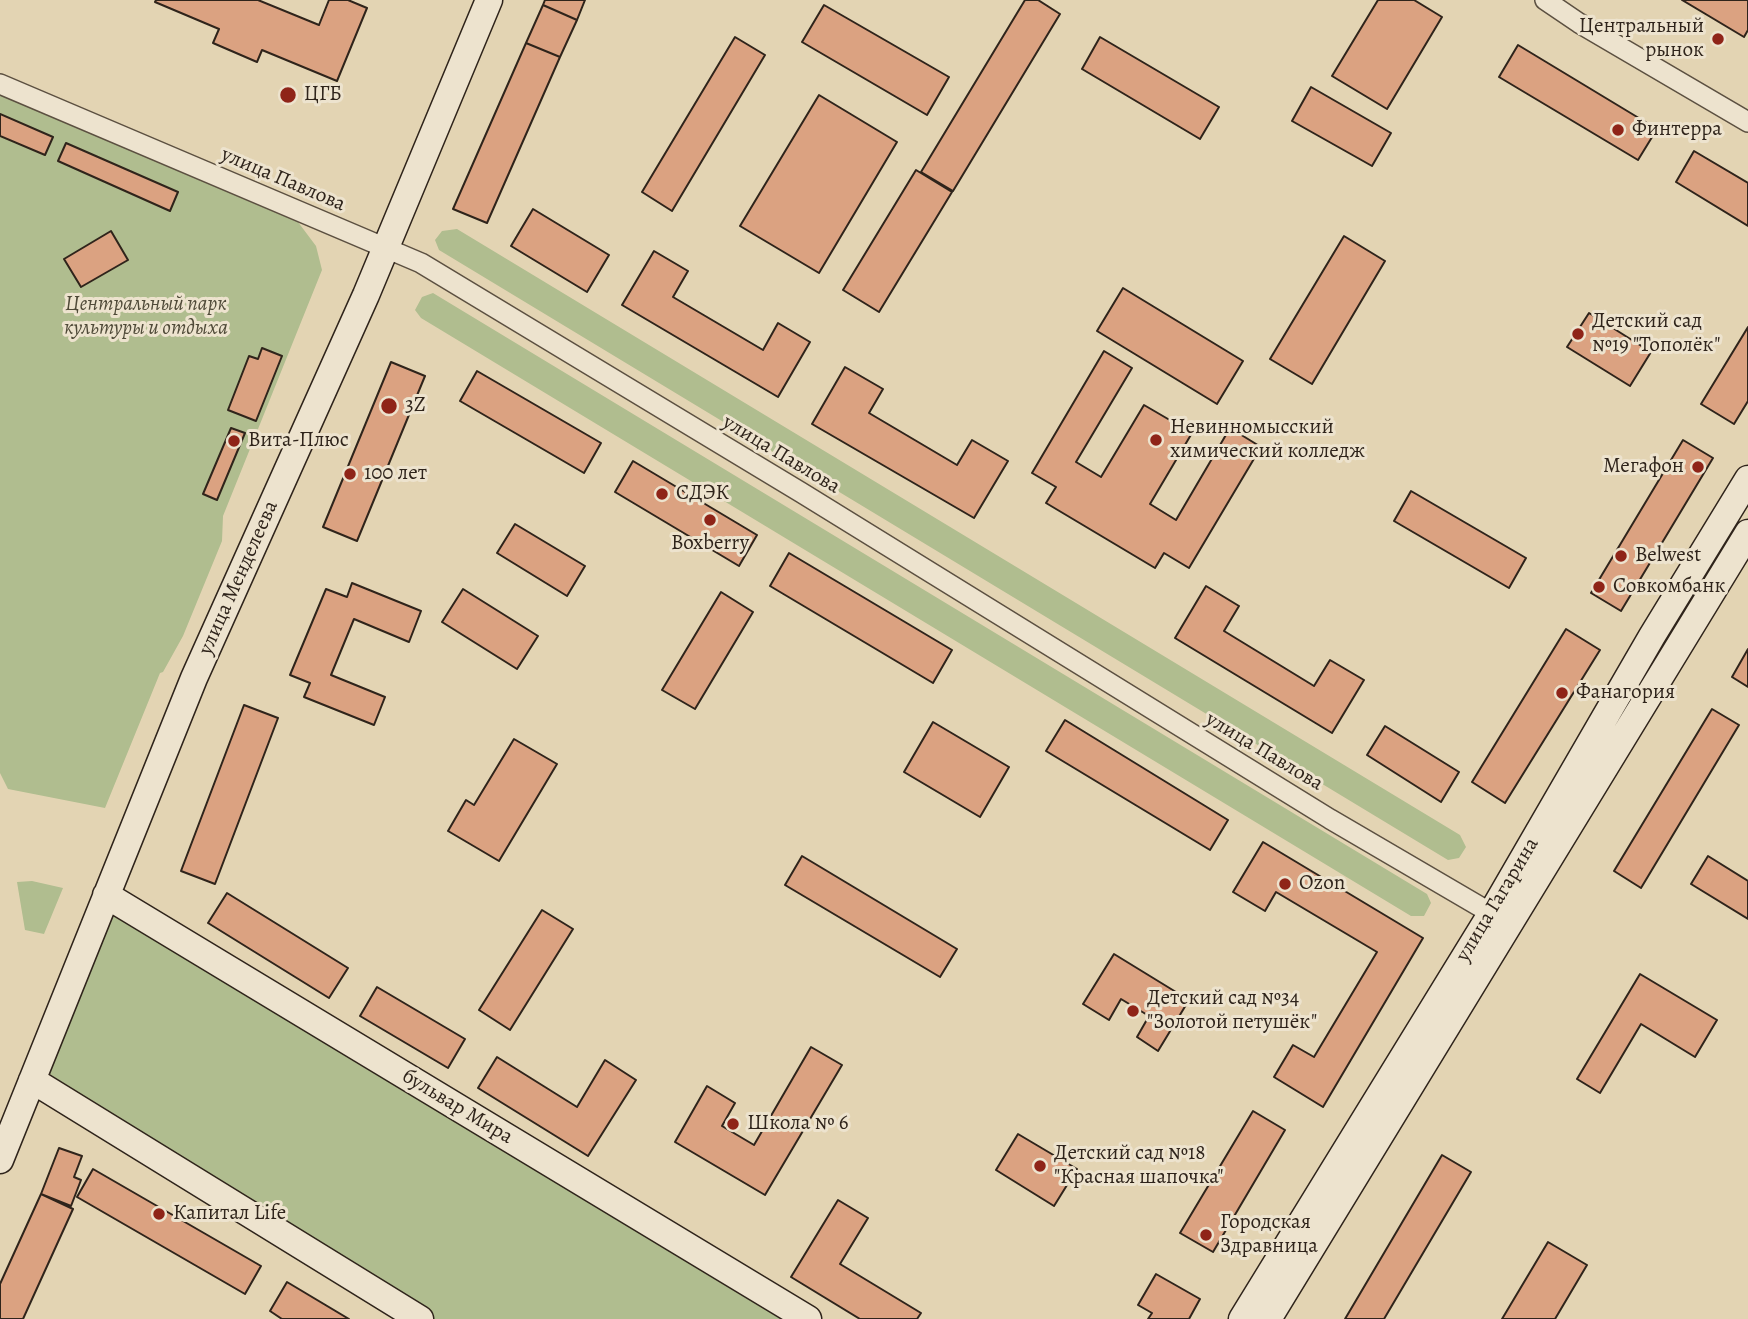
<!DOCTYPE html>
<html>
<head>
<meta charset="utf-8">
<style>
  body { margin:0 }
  canvas { display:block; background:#e3d4b3 }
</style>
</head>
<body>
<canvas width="1748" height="1319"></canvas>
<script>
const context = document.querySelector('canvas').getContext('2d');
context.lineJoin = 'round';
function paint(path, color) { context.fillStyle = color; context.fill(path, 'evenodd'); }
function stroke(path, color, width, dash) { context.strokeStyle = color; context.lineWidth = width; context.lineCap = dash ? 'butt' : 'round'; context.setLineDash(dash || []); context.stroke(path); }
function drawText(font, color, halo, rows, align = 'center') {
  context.font = font + ' Alegreya,serif'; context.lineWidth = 6; context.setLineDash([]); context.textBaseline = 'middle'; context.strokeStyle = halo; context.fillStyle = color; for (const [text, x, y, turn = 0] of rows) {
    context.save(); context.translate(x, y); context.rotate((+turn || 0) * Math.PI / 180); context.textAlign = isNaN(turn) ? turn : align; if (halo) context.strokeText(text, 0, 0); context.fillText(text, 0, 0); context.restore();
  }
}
const green = new Path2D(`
  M0,95L298,222L316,246L322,270L223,516L222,541L183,636L163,672L160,673L105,808L8,789L0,773Z
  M457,229L1460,835L1466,847L1459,858L1448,860L439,250L435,240L442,231Z
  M433,293L1427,894L1431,903L1424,916H1411L421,318L415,310L422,297Z
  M32,881L63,888L44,934L25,930L17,882Z
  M106,895L808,1319H420L32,1080Z`);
const building = new Path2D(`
  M156,0H258L319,25L329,0H348L367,8L337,81L262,50L257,62L213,43L219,29L155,2Z
  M545,0H585L577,20L543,5Z
  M1025,0H1038L1060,14L953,191L921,172Z
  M1378,0H1414L1442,17L1387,109L1332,76Z
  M1682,0H1748V30L1744,37Z
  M543,5L577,20L560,57L526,43Z
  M824,5L949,77L927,115L802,42Z
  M735,37L765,55L672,211L642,192Z
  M1100,37L1219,107L1200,139L1082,69Z
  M526,43L560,57L487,223L453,209Z
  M1518,45L1657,129L1638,160L1499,77Z
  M1311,87L1391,133L1372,166L1292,121Z
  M819,95L897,142L819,273L740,226Z
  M0,114L53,137L45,155L0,136Z
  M66,143L178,192L170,211L58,161Z
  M1694,151L1748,183V226L1676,182Z
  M916,170L952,192L879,312L843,290Z
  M533,209L609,255L587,292L511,246Z
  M111,231L128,260L81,287L64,259Z
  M1344,236L1385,261L1312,384L1270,359Z
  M654,251L688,271L673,297L763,350L778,323L810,342L778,397L622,305Z
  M1123,288L1243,361L1217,404L1097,331Z
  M1589,313L1651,352L1630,386L1567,347Z
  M1748,327V401L1734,424L1701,404Z
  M262,348L282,356L256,421L228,410L249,356L258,359Z
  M1104,351L1132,368L1076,462L1101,477L1144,405L1192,433L1150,504L1176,520L1230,428L1261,447L1189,568L1164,553L1155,568L1046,503L1056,487L1032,473Z
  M391,362L425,376L357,541L323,527Z
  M845,367L883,389L869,413L957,465L972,440L1008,461L974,518L812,424Z
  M477,371L601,443L584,473L460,401Z
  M231,428L245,433L217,500L203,494Z
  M1683,440L1713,458L1621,611L1591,593Z
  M633,461L757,535L739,566L615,492Z
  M1411,491L1526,558L1509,588L1394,521Z
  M515,524L585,566L567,596L497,553Z
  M789,553L952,650L933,683L770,586Z
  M352,583L421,611L409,642L354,619L331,675L385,697L374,725L304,697L310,683L290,675L326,589L347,597Z
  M1206,586L1239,606L1224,631L1314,686L1330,660L1364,680L1332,733L1175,638Z
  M463,589L538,636L517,669L442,622Z
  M721,592L753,612L695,709L662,690Z
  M1566,629L1600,650L1505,803L1472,782Z
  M1748,649V687L1732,677Z
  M244,705L278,718L215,884L181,871Z
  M1712,709L1739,725L1641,888L1614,871Z
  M1065,720L1228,820L1210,850L1046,751Z
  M933,722L1009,767L980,817L904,772Z
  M1385,726L1459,772L1441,802L1367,755Z
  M514,739L557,764L499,861L448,831L466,800L474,805Z
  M1263,842L1423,938L1323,1107L1274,1077L1293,1045L1314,1057L1377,952L1276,892L1265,911L1233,892Z
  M802,856L957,949L940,977L785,885Z
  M1708,856L1748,881V919L1691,884Z
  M227,893L348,968L329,998L208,923Z
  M542,910L573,929L510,1030L479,1010Z
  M1114,954L1189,1000L1158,1051L1137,1037L1149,1016L1121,999L1109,1020L1083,1004Z
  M1640,974L1717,1020L1695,1057L1641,1024L1600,1093L1577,1079Z
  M377,987L465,1039L448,1068L360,1016Z
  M811,1047L842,1065L765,1195L675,1142L707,1086L735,1103L722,1126L754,1145Z
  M497,1057L577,1107L605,1060L636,1080L588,1156L478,1088Z
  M1253,1111L1285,1130L1213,1252L1180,1233Z
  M1018,1134L1077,1169L1054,1206L996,1170Z
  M59,1148L82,1156L74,1177L81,1180L71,1206L41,1194Z
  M1442,1155L1471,1172L1384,1319H1345Z
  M93,1169L261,1266L245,1294L77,1197Z
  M41,1194L73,1209L23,1319H0V1284Z
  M838,1200L868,1218L840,1264L921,1313L917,1319H860L791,1277Z
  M1548,1242L1587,1265L1555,1319H1502Z
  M1156,1274L1200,1299L1189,1319H1148L1152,1313L1138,1305Z
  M287,1282L349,1319H282L270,1311Z`);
const street = new Path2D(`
  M1545,0L1579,23L1748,122
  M0,84L421,263L802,493L1330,819L1501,919`);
const secondary = new Path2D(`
  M106,895L808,1319
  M32,1080L420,1319
  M0,1160L194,678L366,295L489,0
  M1242,1319L1491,914L1652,636L1748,479
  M1268,1319L1748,533`);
const markers = [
  [1718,39,7,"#8f2418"],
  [288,95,9,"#8f2418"],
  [1618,130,7,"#8f2418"],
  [1578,334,7,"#8f2418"],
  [389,406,9,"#8f2418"],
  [1156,440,7,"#8f2418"],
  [234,441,7,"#8f2418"],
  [1698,467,7,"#8f2418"],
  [350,474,7,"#8f2418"],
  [662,494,7,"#8f2418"],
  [710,520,7,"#8f2418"],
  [1621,556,7,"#8f2418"],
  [1599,587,7,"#8f2418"],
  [1562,693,7,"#8f2418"],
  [1285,884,7,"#8f2418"],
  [1133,1011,7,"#8f2418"],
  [733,1124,7,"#8f2418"],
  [1040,1166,7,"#8f2418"],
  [159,1214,7,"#8f2418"],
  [1206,1235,7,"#8f2418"]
];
const poiNames = [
  ["Центральный",1704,27,"right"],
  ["рынок",1704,51,"right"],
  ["ЦГБ",304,95],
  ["Финтерра",1632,130],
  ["Детский сад",1592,322],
  ["№19 \"Тополёк\"",1592,346],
  ["3Z",405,406],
  ["Невинномысский",1170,428],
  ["химический колледж",1170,452],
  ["Вита-Плюс",248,441],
  ["Мегафон",1684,467,"right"],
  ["100 лет",364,474],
  ["СДЭК",676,494],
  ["Boxberry",710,544,"center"],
  ["Belwest",1635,556],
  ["Совкомбанк",1613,587],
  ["Фанагория",1576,693],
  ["Ozon",1299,884],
  ["Детский сад №34",1147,999],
  ["\"Золотой петушёк\"",1147,1023],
  ["Школа № 6",747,1124],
  ["Детский сад №18",1054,1154],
  ["\"Красная шапочка\"",1054,1178],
  ["Капитал Life",173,1214],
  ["Городская",1220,1223],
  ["Здравница",1220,1247]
];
const streetNames = [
  ["улица Павлова",283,180,23],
  ["улица Павлова",781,455,31],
  ["улица Менделеева",239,578,-66],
  ["улица Павлова",1264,752,31],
  ["улица Гагарина",1498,900,-59],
  ["бульвар Мира",457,1107,31]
];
const parkNames = [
  ["Центральный парк",146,305],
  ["культуры и отдыха",146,329]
];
paint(green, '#b0bd8f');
paint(building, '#dba281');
stroke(building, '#2f241b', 2);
stroke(street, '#5c5041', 22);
stroke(secondary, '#2f241b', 29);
stroke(street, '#ede3ce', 19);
stroke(secondary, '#ede3ce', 26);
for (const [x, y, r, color] of markers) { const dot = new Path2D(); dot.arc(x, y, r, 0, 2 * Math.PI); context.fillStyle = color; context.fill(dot); stroke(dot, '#ede3ce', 2.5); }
drawText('21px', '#2f241b', '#ede3ce', poiNames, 'left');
drawText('21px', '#2f241b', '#ede3ce', streetNames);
drawText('italic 21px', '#4f4a38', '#ede3ce', parkNames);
</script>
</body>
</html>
